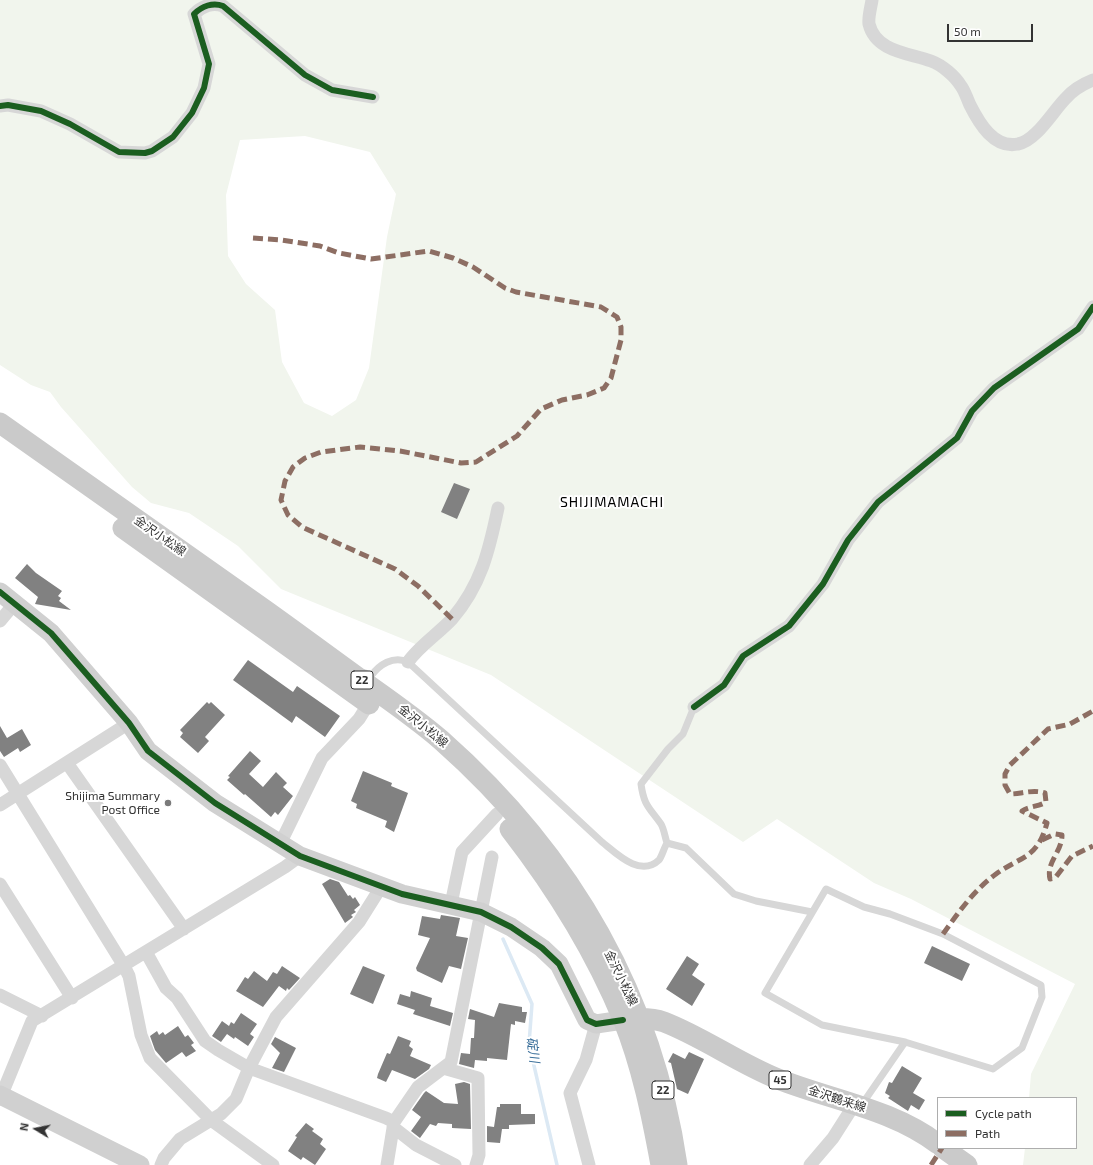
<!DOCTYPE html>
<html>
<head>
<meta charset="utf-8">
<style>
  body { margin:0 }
  #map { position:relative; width:1093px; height:1165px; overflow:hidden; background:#fff; font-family:"Exo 2",sans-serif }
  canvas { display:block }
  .legend { position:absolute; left:937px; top:1097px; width:140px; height:52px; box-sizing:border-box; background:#fff; border:1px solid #adadad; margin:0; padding:5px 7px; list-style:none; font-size:12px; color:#333 }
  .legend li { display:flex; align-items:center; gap:8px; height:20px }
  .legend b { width:20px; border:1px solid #adadad }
  .north { position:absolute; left:16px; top:1109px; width:40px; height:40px; -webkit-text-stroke:3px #fff; paint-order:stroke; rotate:280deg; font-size:11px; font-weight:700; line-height:16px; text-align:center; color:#333 }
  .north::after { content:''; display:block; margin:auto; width:14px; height:18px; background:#333; clip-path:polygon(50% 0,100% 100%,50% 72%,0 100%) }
  .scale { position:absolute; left:947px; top:24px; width:86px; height:18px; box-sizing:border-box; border:2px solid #333; border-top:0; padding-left:5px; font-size:12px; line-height:14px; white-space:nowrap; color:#333; -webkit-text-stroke:3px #fff; paint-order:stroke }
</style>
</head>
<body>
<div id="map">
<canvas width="1093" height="1165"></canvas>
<ul class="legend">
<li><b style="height:5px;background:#1b5e20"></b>Cycle path</li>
<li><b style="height:5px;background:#8d6e63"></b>Path</li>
</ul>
<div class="north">N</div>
<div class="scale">50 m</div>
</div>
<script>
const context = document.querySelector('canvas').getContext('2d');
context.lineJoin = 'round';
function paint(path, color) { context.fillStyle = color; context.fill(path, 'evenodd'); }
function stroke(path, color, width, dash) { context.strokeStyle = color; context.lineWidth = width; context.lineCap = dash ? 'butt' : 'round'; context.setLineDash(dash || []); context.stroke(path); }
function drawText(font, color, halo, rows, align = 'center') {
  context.font = font + ' "Exo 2","Noto Sans JP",sans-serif'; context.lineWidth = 4; context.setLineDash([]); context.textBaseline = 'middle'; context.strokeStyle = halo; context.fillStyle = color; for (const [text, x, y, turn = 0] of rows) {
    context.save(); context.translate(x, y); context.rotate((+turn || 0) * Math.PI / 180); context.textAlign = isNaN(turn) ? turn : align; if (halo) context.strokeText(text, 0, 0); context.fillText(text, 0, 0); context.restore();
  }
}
const green = new Path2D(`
  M0,0H1093V1165H1023L1025,1148H1076V1098H1029L1031,1074L1075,984L911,899L874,883L777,819L743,842L491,675L281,589L238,546L189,513L151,503L132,487L61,407L50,392L31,385L0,365ZM305,136L370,152L396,194L387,237L369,368L356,400L332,416L304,403L282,362L275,310L246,284L228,256L226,195L240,140Z`);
const stream = new Path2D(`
  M503,939L532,1004L529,1044L557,1165`);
const building = new Path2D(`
  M454,483L470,489L457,519L441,512Z
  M27,564L36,573L62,591L58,596L61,598L59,601L71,610L35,604L38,597L15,578Z
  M248,660L293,692L297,686L340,716L325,737L296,716L292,723L233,680Z
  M207,702L209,704L211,702L225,715L205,737L209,741L198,753L180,737L183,733L180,730Z
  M0,726L7,738L22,729L31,745L20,752L18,748L4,757L0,751Z
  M250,751L261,761L249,774L263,787L276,772L287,783L283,787L293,796L278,815L275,812L271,817L245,794L244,795L227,780L230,777L228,776Z
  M363,771L392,783L391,786L408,793L394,832L385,827L387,821L356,808L357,804L351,801Z
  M330,879L339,882L348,896L350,895L353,899L355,897L360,905L354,910L356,912L351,915L353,917L345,923L322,884Z
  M441,915L460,918L456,936L468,938L461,969L449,966L442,983L417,971L416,968L430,938L418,935L422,916L440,919Z
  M932,946L970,964L962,981L924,963Z
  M687,956L699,964L692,975L705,984L692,1006L666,989Z
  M282,966L300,978L289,990L287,988L286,991L279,986L263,1007L236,991L245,977L248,979L254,971L267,981L273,972L277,974Z
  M363,966L385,975L373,1004L350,994Z
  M411,991L432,998L430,1006L453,1013L450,1026L413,1014L415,1010L397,1004L400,994L410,997Z
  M499,1003L522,1007V1012H527L525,1023L515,1021V1025L511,1024L507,1060L487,1058V1061L475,1060L474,1068L459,1064L461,1053L470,1054L471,1038H474L475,1020L468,1019L470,1009L494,1017Z
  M241,1013L257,1024L250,1034L254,1037L248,1046L235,1037L234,1039L227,1034L221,1042L212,1036L222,1021L229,1026L231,1022L234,1024Z
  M178,1026L185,1037L188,1035L194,1043L191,1045L196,1051L186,1057L182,1052L166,1063L155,1050L150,1036L157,1031L159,1035L163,1032L165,1035Z
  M398,1036L411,1041L409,1046L413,1049L410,1056L431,1065L429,1069L415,1079L392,1070L386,1082L377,1078L378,1074L387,1053L390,1054Z
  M275,1037L296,1048L284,1072L272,1068L280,1053L271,1044Z
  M689,1052L704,1059L688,1094L677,1089L671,1063L668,1062L673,1053L685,1059Z
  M902,1066L922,1078L913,1093L925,1100L919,1110L911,1105L908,1111L888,1098L890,1096L885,1093L889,1082L892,1083Z
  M464,1082L470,1084L471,1129L452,1128V1124L438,1123L436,1126L430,1124L420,1138L411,1131L421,1117L412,1110L424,1093L426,1091L444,1103L458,1104L455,1084Z
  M500,1104H521V1114H535V1124L509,1125V1129H502L500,1143L487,1142V1126L494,1127L497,1107H500Z
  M306,1123L314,1129L312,1131L323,1139L320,1144L326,1149L315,1165L303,1157L301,1160L288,1151L297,1137L295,1136Z`);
const lane = new Path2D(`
  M365,673L371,676C379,665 393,655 408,662L602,842C616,853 640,878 659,860C662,856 664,848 667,843C665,837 664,829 661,824C649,807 644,806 641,784L668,749L683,734L694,707
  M667,843L686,848L734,894L756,901L812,912
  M860,1102L865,1100L905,1042L993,1069L1022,1048L1042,997L1041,985L943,934L890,914L864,907L826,889L765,993L822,1025L905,1042`);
const street = new Path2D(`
  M872,0C871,7 868,17 869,24C876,52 909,53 931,61C942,65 955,76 961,86C965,91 967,99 970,105C979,123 994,149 1018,144C1036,141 1053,111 1066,98C1073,90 1083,84 1093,80
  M0,106L8,105L41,111L70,124L119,152L145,153L152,151L173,137L192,113L204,88L209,64L194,14C202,6 213,2 223,6L305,75L332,90L373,97
  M0,621L15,603
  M408,662C419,646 438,634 452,619C481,585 489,551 498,508
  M694,707L724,685L743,656L789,626L823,584L848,540L878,502L957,438L972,411L994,388L1078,329L1093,307
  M67,763L184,929
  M0,765L124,966L129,976L141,1035L150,1058L211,1120L273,1165
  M0,805L129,723
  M281,842L322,758L359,719L369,703
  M0,884L72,998
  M451,904L462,852L497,814
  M146,952L166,988L177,998L205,1041L218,1050L249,1068L386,1118L394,1122
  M0,995L42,1016
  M443,1068L478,1078L479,1155L476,1165
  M0,1099L32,1021L285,867L300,856
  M393,1127L416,1145L455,1165
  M161,1165L164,1158L180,1139L221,1114L236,1099L249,1068L276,1017L359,922L381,887
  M387,1165L394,1122L418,1087L451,1062L492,857
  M589,1165L570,1093L586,1060L596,1024
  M810,1165L833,1138L854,1105`);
const secondary = new Path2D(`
  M0,592L51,633L129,723L148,751L215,803L300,856L402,894L481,912L511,927L542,948L559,964L587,1020L596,1024L623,1020
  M0,1095L140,1165`);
const primary = new Path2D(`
  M0,423C88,485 176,548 265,610C300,635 335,661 371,687C395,704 419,721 441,740C570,854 652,995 677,1165
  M123,528L369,704
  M510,829C555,887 595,951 623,1019C642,1066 652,1116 661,1165
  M628,1019C639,1018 653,1018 664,1022C703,1037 738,1063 778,1079C831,1100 892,1109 938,1144
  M943,1148L967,1165`);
const quiet = new Path2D(`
  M253,238L281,240L320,246L339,253L371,259L429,251L453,258L473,267L505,288L516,292L601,307L617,317L621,327V340L611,378L604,388L587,395L562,400L541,409L517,436L476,462L461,463L400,451L360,447L321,452L305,458L293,467L285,481L281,500L288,515L302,527L395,569L418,586L452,619
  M1042,840L1055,834L1062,835C1062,852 1046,862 1050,879L1055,878L1072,856L1093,846
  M943,934C958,913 974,890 996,874C1023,855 1037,859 1047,823L1022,811C1029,806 1038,807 1046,802L1045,793C1032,789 1022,794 1010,794L1005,785V774L1010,765L1048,729L1070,724L1093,711
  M931,1165L942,1148`);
const cycleway = new Path2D(`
  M0,106L8,105L41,111L70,124L119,152L145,153L152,151L173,137L192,113L204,88L209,64L194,14C202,6 213,2 223,6L305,75L332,90L373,97
  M0,592L51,633L129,723L148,751L215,803L300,856L402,894L481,912L511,927L542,948L559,964L587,1020L596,1024L623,1020
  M694,707L724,685L743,656L789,626L823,584L848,540L878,502L957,438L972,411L994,388L1078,329L1093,307`);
const markers = [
  [168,803,4,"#7a7a7a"]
];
const shields = [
  [362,680,22],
  [780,1080,22],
  [663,1090,22]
];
const shieldNames = [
  ["22",362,680],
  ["45",780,1080],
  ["22",663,1090]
];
const streetNames = [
  ["金沢小松線",160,536,35],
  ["金沢小松線",423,726,39],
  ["金沢小松線",621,978,64],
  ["金沢鶴来線",837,1099,18]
];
const poiNames = [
  ["Shijima Summary",160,796],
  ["Post Office",160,810]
];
const waterNames = [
  ["碇川",533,1050,83]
];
const quarterNames = [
  ["SHIJIMAMACHI",612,502]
];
paint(green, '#f1f5ed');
stroke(stream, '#dce9f4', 3.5);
paint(building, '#818181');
stroke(lane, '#d7d7d7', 7);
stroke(street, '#d7d7d7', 13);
stroke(secondary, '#d0d0d0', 19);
stroke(primary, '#cacaca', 21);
stroke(quiet, '#8d6e63', 5, [10, 5]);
stroke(cycleway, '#1b5e20', 6);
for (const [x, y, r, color] of markers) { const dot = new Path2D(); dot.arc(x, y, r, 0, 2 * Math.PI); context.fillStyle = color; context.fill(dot); stroke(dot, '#fff', 1.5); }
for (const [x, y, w] of shields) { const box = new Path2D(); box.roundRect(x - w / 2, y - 9, w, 18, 3); context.fillStyle = '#fff'; context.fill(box); stroke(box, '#333', 1); }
drawText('bold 11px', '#333', null, shieldNames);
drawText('12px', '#333', '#fff', streetNames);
drawText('12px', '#333', '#fff', poiNames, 'right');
drawText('italic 13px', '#3b709b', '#fff', waterNames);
context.letterSpacing = '1px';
drawText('14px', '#000', '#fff', quarterNames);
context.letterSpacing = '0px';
</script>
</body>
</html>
